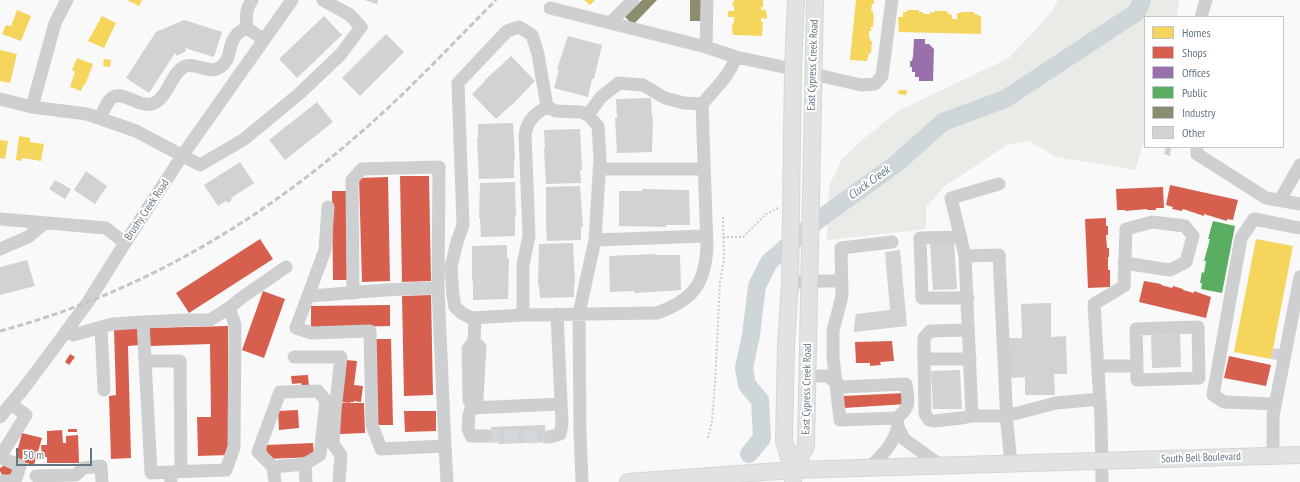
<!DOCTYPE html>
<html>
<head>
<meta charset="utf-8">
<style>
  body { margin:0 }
  #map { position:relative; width:1300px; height:482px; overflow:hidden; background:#f9f9f9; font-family:"PT Sans Narrow",sans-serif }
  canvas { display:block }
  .legend { position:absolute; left:1144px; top:16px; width:140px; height:132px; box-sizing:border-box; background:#fff; border:1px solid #c1c8cd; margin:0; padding:5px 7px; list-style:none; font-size:12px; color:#657683 }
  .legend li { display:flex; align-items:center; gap:8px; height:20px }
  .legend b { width:20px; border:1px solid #c1c8cd }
  .scale { position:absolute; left:16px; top:448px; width:76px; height:18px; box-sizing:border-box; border:2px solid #657683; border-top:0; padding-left:5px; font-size:12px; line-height:14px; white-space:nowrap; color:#657683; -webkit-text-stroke:3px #fff; paint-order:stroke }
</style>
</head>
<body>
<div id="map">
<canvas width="1300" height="482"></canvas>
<ul class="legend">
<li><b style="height:11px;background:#f6d55c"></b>Homes</li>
<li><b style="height:11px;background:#d6604d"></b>Shops</li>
<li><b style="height:11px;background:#9970ab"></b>Offices</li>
<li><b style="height:11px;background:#5aae61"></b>Public</li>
<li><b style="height:11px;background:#8c8c6e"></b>Industry</li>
<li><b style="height:11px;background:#d0d2d3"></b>Other</li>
</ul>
<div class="scale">50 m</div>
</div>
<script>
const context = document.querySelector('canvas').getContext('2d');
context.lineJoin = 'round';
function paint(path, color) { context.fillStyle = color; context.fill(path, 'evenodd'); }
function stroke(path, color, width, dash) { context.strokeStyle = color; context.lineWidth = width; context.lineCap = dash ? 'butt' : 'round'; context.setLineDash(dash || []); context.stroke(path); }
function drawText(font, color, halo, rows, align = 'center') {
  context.font = font + ' "PT Sans Narrow",sans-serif'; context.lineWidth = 4; context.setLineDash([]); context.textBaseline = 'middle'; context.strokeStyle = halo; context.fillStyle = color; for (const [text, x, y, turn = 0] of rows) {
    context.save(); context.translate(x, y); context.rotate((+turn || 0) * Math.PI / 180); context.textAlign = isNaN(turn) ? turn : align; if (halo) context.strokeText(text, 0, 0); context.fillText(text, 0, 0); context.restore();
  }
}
const green = new Path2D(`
  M1058,0H1179L1177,17H1145V138L1135,170L1056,157L1029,141L1007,145L945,186L926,207V229L827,240L829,186L842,159L861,141L898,111L1009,58L1051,13Z`);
const homes = new Path2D(`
  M127,0H142L139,6Z
  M584,0H595L590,5Z
  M734,0H763V7H761V10H766L767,19L761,18V22H763L762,36L733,35L732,25L734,22V17H728V11H734V6H732Z
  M856,0H874V4H872L871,11H873V15H874L873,27H871V31H869V38H870V41H872L871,54L869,53L867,61L850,60Z
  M17,10L31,16L21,41L2,34L6,25L11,26Z
  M907,10H919V12H923V14H930V12L934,13V11H947V13L952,15V19H957V13H961V12H974V14H977V15L981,16V34L899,32L898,17H903V12H907Z
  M102,16L116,23L104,48L88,41Z
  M0,50L17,54L10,83L0,81Z
  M77,58L93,64L85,85L84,84L81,91L70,87L75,72L72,70Z
  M104,59L111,60L110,67L103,66Z
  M899,90H907L906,95L898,94Z
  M19,136L30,138V142L44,144L41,161L22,158L21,161L16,160Z
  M0,140L8,141L5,159L0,158Z
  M1256,239L1293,246L1271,359L1234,352Z`);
const shops = new Path2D(`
  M400,176H429L431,281L402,282Z
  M388,177L390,281L362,282L359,178Z
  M1170,185L1238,200L1233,220L1227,219V221L1204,214V216L1183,209L1182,211L1172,209L1173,207L1166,205Z
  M1163,187L1164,208H1156V210H1147V209L1125,211V210H1117L1116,189Z
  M332,191H346L347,280H333Z
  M1106,218V226H1108V235H1106L1107,248H1109V257H1108V270H1110V287L1088,288L1085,219Z
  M260,239L273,259L189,313L176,293Z
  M1144,281L1161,284V285L1172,288L1173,286L1183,289V290L1194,293V291L1211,297L1206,318L1139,302Z
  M263,291L285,299L264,358L242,350Z
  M431,295L433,395L404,396L402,296Z
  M390,305V326L311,328V306Z
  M228,326V455L198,456L197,417H211L210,344L150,346L149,328Z
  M141,328V345L128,346L131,458L111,459L109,396L116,395L114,329Z
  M376,339H391L393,425H378Z
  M892,341L894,361L880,362L881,365L870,366V363H856L855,342Z
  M70,354L75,357L69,365L65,362Z
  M1229,356L1271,365L1266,386L1224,378Z
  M346,360L357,361L354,385L363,386L361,402L354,401V402H350V403L341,402Z
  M308,375L309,387H302L301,383L292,384L291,376Z
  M905,393L906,404L844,408L843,396Z
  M340,403H364L365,433L340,434Z
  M298,410L299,428L279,430L278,411Z
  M404,411H436V431L405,432Z
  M68,429H77V432H68Z
  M62,430L63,443H66V436L78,435L79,463H47V457H42L41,445H47V431Z
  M22,433L42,438L34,465L15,460Z
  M313,443L314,457L267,459L266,445Z
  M8,463L14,472L4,478L0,471V468Z`);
const offices = new Path2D(`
  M914,39H925V44H929L934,49L933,81H919V77H915V72H912V67H910V61H912L913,56Z`);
const public = new Path2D(`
  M1213,221L1235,226L1222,293L1201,289L1202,283H1200L1202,272L1204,273L1206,261H1204L1210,239H1208Z`);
const industry = new Path2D(`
  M642,0H657L633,25L625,17Z
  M690,0H702L701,21H690Z`);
const river = new Path2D(`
  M749,454L762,438L760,400L747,385L744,368L751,335L757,286L769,262L814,223L896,164L943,122L1005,99L1137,12L1142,0`);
const building = new Path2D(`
  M364,0H378L377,4Z
  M324,16L342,35L297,78L279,59Z
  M184,20L222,32L214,57L185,48L186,51L177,56L175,53L149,93L126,78L156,32Z
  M386,34L404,52L360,96L342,78Z
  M568,36L602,45L594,79H592L588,97L554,88L559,70L557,69Z
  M511,56L535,81L511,106H510L496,119L472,94L485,81V80Z
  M651,98L652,117H653L652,152L617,153L615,118H617L616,99Z
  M317,102L333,122L285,160L269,140Z
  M513,123L515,159H514V178L479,179L477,138H478V124Z
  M580,129L582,170H580L581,183L546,184L544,149H545L544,130Z
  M1166,147H1171L1170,156L1164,154Z
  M240,162L254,183L231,198L232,200L228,203L226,201L218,206L204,185Z
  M86,171L107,186L95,204L74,190Z
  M55,180L71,189L65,199L49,189Z
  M515,182L516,217H515V236L481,237L480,218H479L480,183Z
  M580,186L583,227H581V240L547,241L546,228V187Z
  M642,189L689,190L690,225H666V227L619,226V191H642Z
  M954,242L957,289L933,290L930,244Z
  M573,243L575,284H574V297L540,298L539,285H538L539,244Z
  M507,245V258H509L508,299L473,300V281H472V246Z
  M900,250L907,326L854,332V327L856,314L890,310L885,252Z
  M656,254V255H680L681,290L634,293V291L610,292L609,256Z
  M27,260L35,286L0,295V267Z
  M1051,303V337L1066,336L1067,374H1054L1055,395H1025V377L1010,378L1009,338H1022L1021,304Z
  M1180,334L1181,367L1152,368L1151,335Z
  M1273,348L1285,350L1283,361L1271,359Z
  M960,370L962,409H933L931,371Z
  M545,425V432L550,431V442L498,444V441L486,442L491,432V427Z`);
const minorTunnel = new Path2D(`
  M486,436L550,437`);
const path = new Path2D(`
  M723,237H743L766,214L778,208
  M708,438L712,421L715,383L720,282L724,260L723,216`);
const minor = new Path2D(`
  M550,8L706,47L736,57L793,69
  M1201,17L1206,0
  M610,23L633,0
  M247,28C246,17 245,10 252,0
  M706,47L707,0
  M813,74L861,85L875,84L882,76L892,0
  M0,99L32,107L87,114L136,131L200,165L243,140L299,94L341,54L361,27L350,15L323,0
  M702,104C714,90 730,75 736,57
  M32,107L55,23L67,0
  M547,107L538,54L532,35L519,27L507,31L458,83L463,225L457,242L451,267L453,296L455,307L462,313L471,318L523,315L657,313C693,300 705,284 707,247L702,104L684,103L665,98L643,85L619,83L601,97L588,115
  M100,118C112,92 113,91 140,103C144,104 148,105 152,104C168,99 172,70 186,66C196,63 209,74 219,68C236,58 223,37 247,28L263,39
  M1197,147V154L1266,198L1300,204
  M599,169H704
  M1280,200L1300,165
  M0,219L106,228L125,243
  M961,237L920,238L922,298H968
  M595,240L706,236
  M892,242L841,248L842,296L833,331V357L840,420L897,418
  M0,249L28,237L45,223
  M965,256L999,255L1007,424L1011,464
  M790,283L809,281H842
  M438,288L445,446
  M353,293L352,180L362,169L439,167L438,288C395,288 351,293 308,296L296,328L312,333L370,331L372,425L381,449L445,446L447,482
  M308,296L325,250L328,207
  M229,308L244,296L286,267
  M523,315V265L529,236L525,134C528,120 535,113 547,107L556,111L581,112L588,115L598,126L600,159L595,240L579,313L580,434L582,482
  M143,322L187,320H210L229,308L235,325L234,447L226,470L170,472L171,482
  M101,328L104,390
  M67,330L73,335L112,324L143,322L151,473L170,472
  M968,330L930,331L924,338V359H970
  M474,341L480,347L477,399L471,408L469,415L468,428L471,436H486
  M294,357H341L335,411L333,444L341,455L339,482
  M924,359L925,414L929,420L934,421L962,418L972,416H1006L1056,403L1100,399
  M146,361H180L181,471
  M1098,366H1137V380L1199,378L1198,327L1136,329L1137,366
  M807,376H827L843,387L906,384C908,402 912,405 897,418L898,427
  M471,401L469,400L468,349L474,341L475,318
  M1275,404L1224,402L1213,395L1241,238L1254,219L1300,228
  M471,408L561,404
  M972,416L965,256L951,198L999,184
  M0,417L28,383L88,302L125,243L182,156L292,0
  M550,437L560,434L562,424L557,314
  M1273,456V416L1300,277
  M0,457L26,415L11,404
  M0,457L20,466L15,482
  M273,467L305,464
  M869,468C882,455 893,445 898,427L904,439L940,465
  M36,476L76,475L83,468L101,466L102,482
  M0,481H15
  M275,482L273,467L258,452L280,392L318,391L326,401L320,455L305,464L306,482
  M1102,482L1101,420L1094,304L1124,286L1126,229L1152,222L1185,226L1193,236L1186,262L1170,270L1124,263`);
const major = new Path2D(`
  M793,470L806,446L815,0
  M628,482L793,470L1300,455
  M793,482V470L784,441L786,346L790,283L793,69L796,0`);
const rail = new Path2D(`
  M0,331C131,296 250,228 352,140C403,97 449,47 496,0`);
const streetNames = [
  ["East Cypress Creek Road",813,65,-88],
  ["Brushy Creek Road",147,210,-56],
  ["East Cypress Creek Road",807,389,-89],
  ["South Bell Boulevard",1201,458,-2]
];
const waterNames = [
  ["Cluck Creek",869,183,-36]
];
paint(green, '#e8ebe6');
paint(homes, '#f6d55c');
paint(shops, '#d6604d');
paint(offices, '#9970ab');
paint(public, '#5aae61');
paint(industry, '#8c8c6e');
stroke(river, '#ced6d9', 18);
paint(building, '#d0d2d3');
stroke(minorTunnel, '#d4d8dc', 13, [13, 6]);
stroke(major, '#d5d6d7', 18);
stroke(path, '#cbcccd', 2, [2, 2]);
stroke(minor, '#cecfd0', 13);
stroke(major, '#e1e2e2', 16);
stroke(rail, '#c3c5c6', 3, [6, 3]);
drawText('11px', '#657683', '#fff', streetNames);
drawText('italic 12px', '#60757c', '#fff', waterNames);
</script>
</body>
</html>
